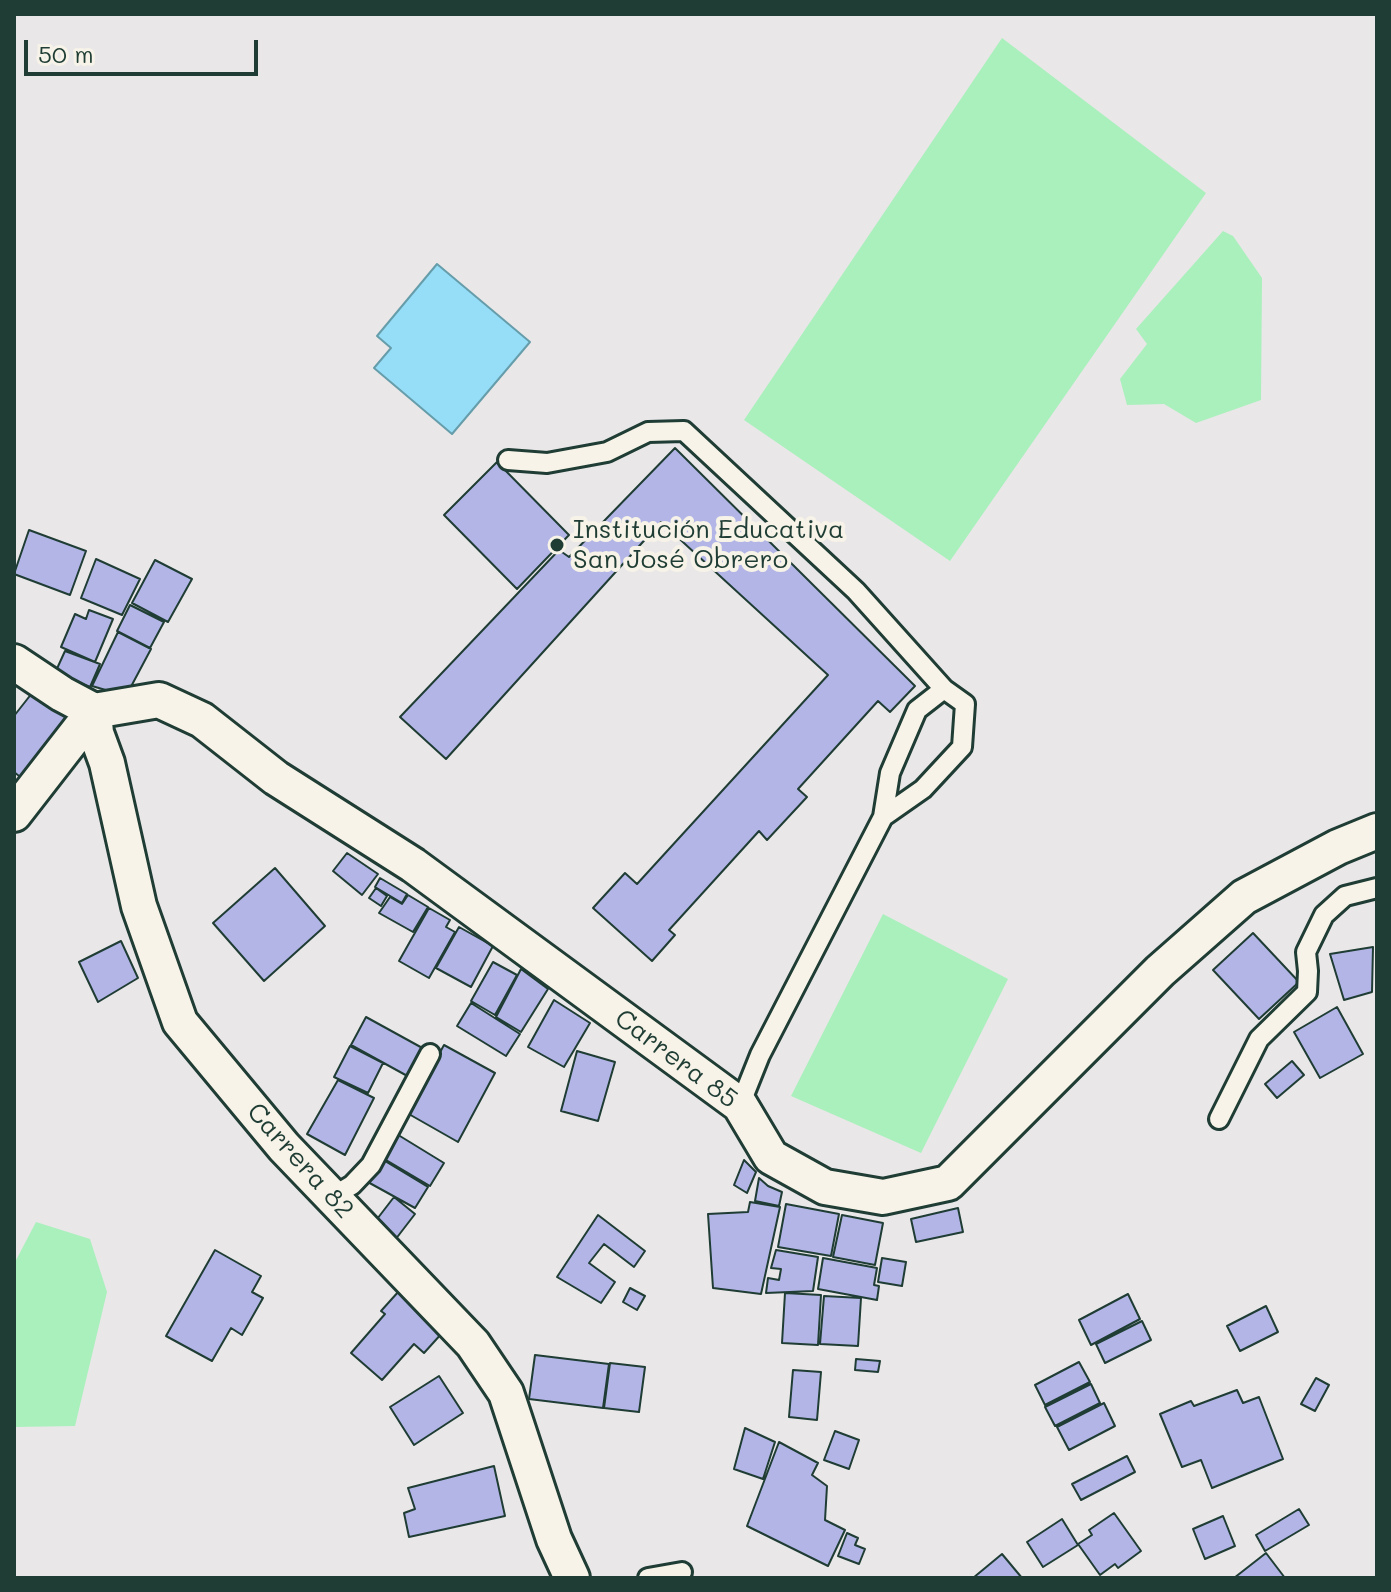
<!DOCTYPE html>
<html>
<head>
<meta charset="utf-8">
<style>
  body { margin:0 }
  #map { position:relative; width:1391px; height:1592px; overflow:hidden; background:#e9e7e8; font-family:Mali,sans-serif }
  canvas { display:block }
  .frame { position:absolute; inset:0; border:16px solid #1f3d34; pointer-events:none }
  .scale { position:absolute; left:24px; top:40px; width:234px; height:36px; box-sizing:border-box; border:4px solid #1f3d34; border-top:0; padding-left:10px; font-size:24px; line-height:28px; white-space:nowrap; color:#1f3d34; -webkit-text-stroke:6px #f7f3e8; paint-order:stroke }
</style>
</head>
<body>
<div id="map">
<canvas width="1391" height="1592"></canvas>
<div class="frame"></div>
<div class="scale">50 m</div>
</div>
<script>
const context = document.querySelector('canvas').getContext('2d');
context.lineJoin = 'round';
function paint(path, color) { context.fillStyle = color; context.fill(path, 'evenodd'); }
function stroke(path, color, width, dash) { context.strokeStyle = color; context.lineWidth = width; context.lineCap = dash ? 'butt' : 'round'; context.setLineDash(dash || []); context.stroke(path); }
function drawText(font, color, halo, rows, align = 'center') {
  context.font = font + ' Mali,sans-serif'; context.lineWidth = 8; context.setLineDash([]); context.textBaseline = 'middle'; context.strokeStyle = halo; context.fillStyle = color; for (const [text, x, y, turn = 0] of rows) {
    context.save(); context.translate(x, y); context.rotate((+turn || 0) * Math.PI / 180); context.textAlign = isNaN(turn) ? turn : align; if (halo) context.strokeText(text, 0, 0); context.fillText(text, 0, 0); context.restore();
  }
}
const green = new Path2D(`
  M1002,38L1206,193L950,561L744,420Z
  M1223,231L1233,236L1262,278L1261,400L1196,423L1164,404L1127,405L1120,379L1147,344L1136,329Z
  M883,914L1008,979L921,1153L791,1096Z
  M36,1222L90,1239L107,1292L75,1426L14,1427V1264Z`);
const water = new Path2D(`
  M437,264L530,342L452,434L374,368L391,348L377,336Z`);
const building = new Path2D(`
  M675,448L915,686L890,712L878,701L798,789L807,797L767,840L759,831L669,930L675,935L652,961L593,908L625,873L637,884L828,675L661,522L446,759L400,717L559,550L569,557Z
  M497,462L569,535L517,589L444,515Z
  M29,530L86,551L70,595L14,574Z
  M96,559L140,579L122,615L81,598Z
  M155,560L192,579L168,622L132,603Z
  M130,605L164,622L150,648L117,631Z
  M89,610L113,619L95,662L61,647L75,614L86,619Z
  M118,632L151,649L126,696L92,686Z
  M65,651L100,664L90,687L55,673Z
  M36,688L73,718L24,780L14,772V716Z
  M347,853L378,874L362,895L333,871Z
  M275,868L325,926L264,981L213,923Z
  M380,878L407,894L402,903L375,887Z
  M376,888L387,896L381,906L369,898Z
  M408,895L428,907L413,932L379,913L390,897L402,904Z
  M429,908L450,920L446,927L455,932L429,978L399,961Z
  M459,927L493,946L471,987L436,968Z
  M1253,933L1299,982L1259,1019L1213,970Z
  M121,941L138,978L98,1002L79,962Z
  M1373,947L1372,992L1344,1000L1330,954Z
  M493,962L517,975L495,1015L471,1001Z
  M521,969L548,989L521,1032L496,1017Z
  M554,1000L590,1023L564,1067L528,1047Z
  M471,1003L520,1034L506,1056L457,1026Z
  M1337,1007L1363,1054L1320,1078L1294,1032Z
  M366,1017L426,1050L411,1078L351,1045Z
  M444,1045L495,1073L458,1142L407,1113Z
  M350,1046L383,1063L368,1093L334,1077Z
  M577,1051L615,1062L598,1121L561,1111Z
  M1292,1061L1304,1075L1277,1098L1265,1084Z
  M338,1080L374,1098L345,1155L307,1134Z
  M395,1133L444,1163L430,1186L381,1157Z
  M380,1158L428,1187L415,1208L366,1181Z
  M744,1160L756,1172L747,1193L734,1185Z
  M759,1178L768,1186L782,1192L779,1206L755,1201Z
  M394,1197L415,1214L395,1240L374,1223Z
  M750,1202L780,1207L761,1294L713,1288L708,1214L748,1212Z
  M786,1204L839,1214L831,1256L778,1247Z
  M958,1208L963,1232L916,1242L911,1219Z
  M598,1215L645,1251L634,1267L604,1244L589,1263L615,1282L601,1303L557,1277Z
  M842,1215L883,1223L875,1265L833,1257Z
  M215,1250L261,1276L252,1292L263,1298L242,1335L231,1328L212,1361L166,1336Z
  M776,1250L818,1257L813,1291L766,1293L768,1278L779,1280L781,1269L771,1268Z
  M823,1258L877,1268L874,1285L879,1286L877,1300L818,1289Z
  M882,1258L906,1262L902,1286L878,1282Z
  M630,1288L645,1296L637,1310L623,1302Z
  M399,1291L443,1332L424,1353L414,1344L382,1380L351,1353L385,1314L381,1311Z
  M785,1293L821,1295L818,1345L782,1343Z
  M1128,1294L1140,1319L1091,1345L1079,1320Z
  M824,1296L861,1298L858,1346L820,1344Z
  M1266,1306L1278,1332L1240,1351L1227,1326Z
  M1142,1321L1151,1340L1105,1363L1096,1344Z
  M535,1355L609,1364L603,1408L529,1399Z
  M856,1359L880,1361L878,1372L855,1370Z
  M1079,1362L1090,1382L1045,1405L1035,1385Z
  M610,1363L645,1367L639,1412L604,1408Z
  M793,1370L821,1372L817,1420L789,1417Z
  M439,1376L463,1413L414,1445L390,1407Z
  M1316,1378L1329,1385L1315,1411L1301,1404Z
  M1091,1384L1100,1403L1055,1426L1045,1407Z
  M1237,1390L1243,1403L1259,1397L1283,1459L1212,1488L1201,1460L1182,1467L1160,1414L1191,1401L1194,1406Z
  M1104,1403L1115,1426L1069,1450L1057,1427Z
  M745,1428L775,1442L763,1479L734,1469Z
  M835,1431L859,1440L849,1469L824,1460Z
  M779,1442L818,1463L812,1475L827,1486L825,1520L845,1530L828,1566L747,1526Z
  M1127,1456L1135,1472L1081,1500L1072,1484Z
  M494,1466L505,1516L409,1537L404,1513L415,1509L408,1488Z
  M1299,1509L1309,1525L1265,1551L1256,1535Z
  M1114,1513L1141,1551L1118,1568L1115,1564L1100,1575L1078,1544L1092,1535L1089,1530Z
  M1223,1516L1235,1546L1205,1559L1193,1529Z
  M1062,1519L1078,1545L1043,1567L1027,1542Z
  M847,1533L858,1538L855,1545L865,1549L859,1564L838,1556Z
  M1266,1553L1285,1578H1234Z
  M1002,1554L1022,1578H973Z`);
const lane = new Path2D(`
  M508,460L547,463L607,452L648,432L684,431L856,591L944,689
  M740,1105L760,1055L883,817L890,773L917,710L944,689L965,704L962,747L923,789L883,817
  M1219,1119L1259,1039L1307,992L1308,971L1306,952L1324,915L1345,896L1377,888
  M332,1197L352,1185L371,1165L430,1054
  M648,1578L682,1572`);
const street = new Path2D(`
  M14,662L62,694L94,711L159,700L202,720L276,778L413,865L740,1105L771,1157L825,1187L883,1197L948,1183L1160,971L1244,897L1338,847L1377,831
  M94,711L96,733L107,763L139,906L180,1022L284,1147L473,1344L506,1393L554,1539L572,1578
  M14,814L94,711`);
const markers = [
  [557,545,8,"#1f3d34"]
];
const poiNames = [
  ["Institución Educativa",573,530],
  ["San José Obrero",573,560]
];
const streetNames = [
  ["Carrera 85",676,1059,37],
  ["Carrera 82",300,1161,48]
];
paint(green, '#aaf0bc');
paint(water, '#96ddf8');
stroke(water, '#669daa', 2);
paint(building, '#b2b5e6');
stroke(building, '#1f3d34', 2);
stroke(lane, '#1f3d34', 24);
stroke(street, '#1f3d34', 40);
stroke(lane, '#f7f3e8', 18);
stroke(street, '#f7f3e8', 34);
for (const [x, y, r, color] of markers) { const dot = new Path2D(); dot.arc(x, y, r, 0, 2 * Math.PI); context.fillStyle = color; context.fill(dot); stroke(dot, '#f7f3e8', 3); }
drawText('26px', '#1f3d34', '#f7f3e8', poiNames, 'left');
drawText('26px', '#1f3d34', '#f7f3e8', streetNames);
</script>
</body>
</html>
